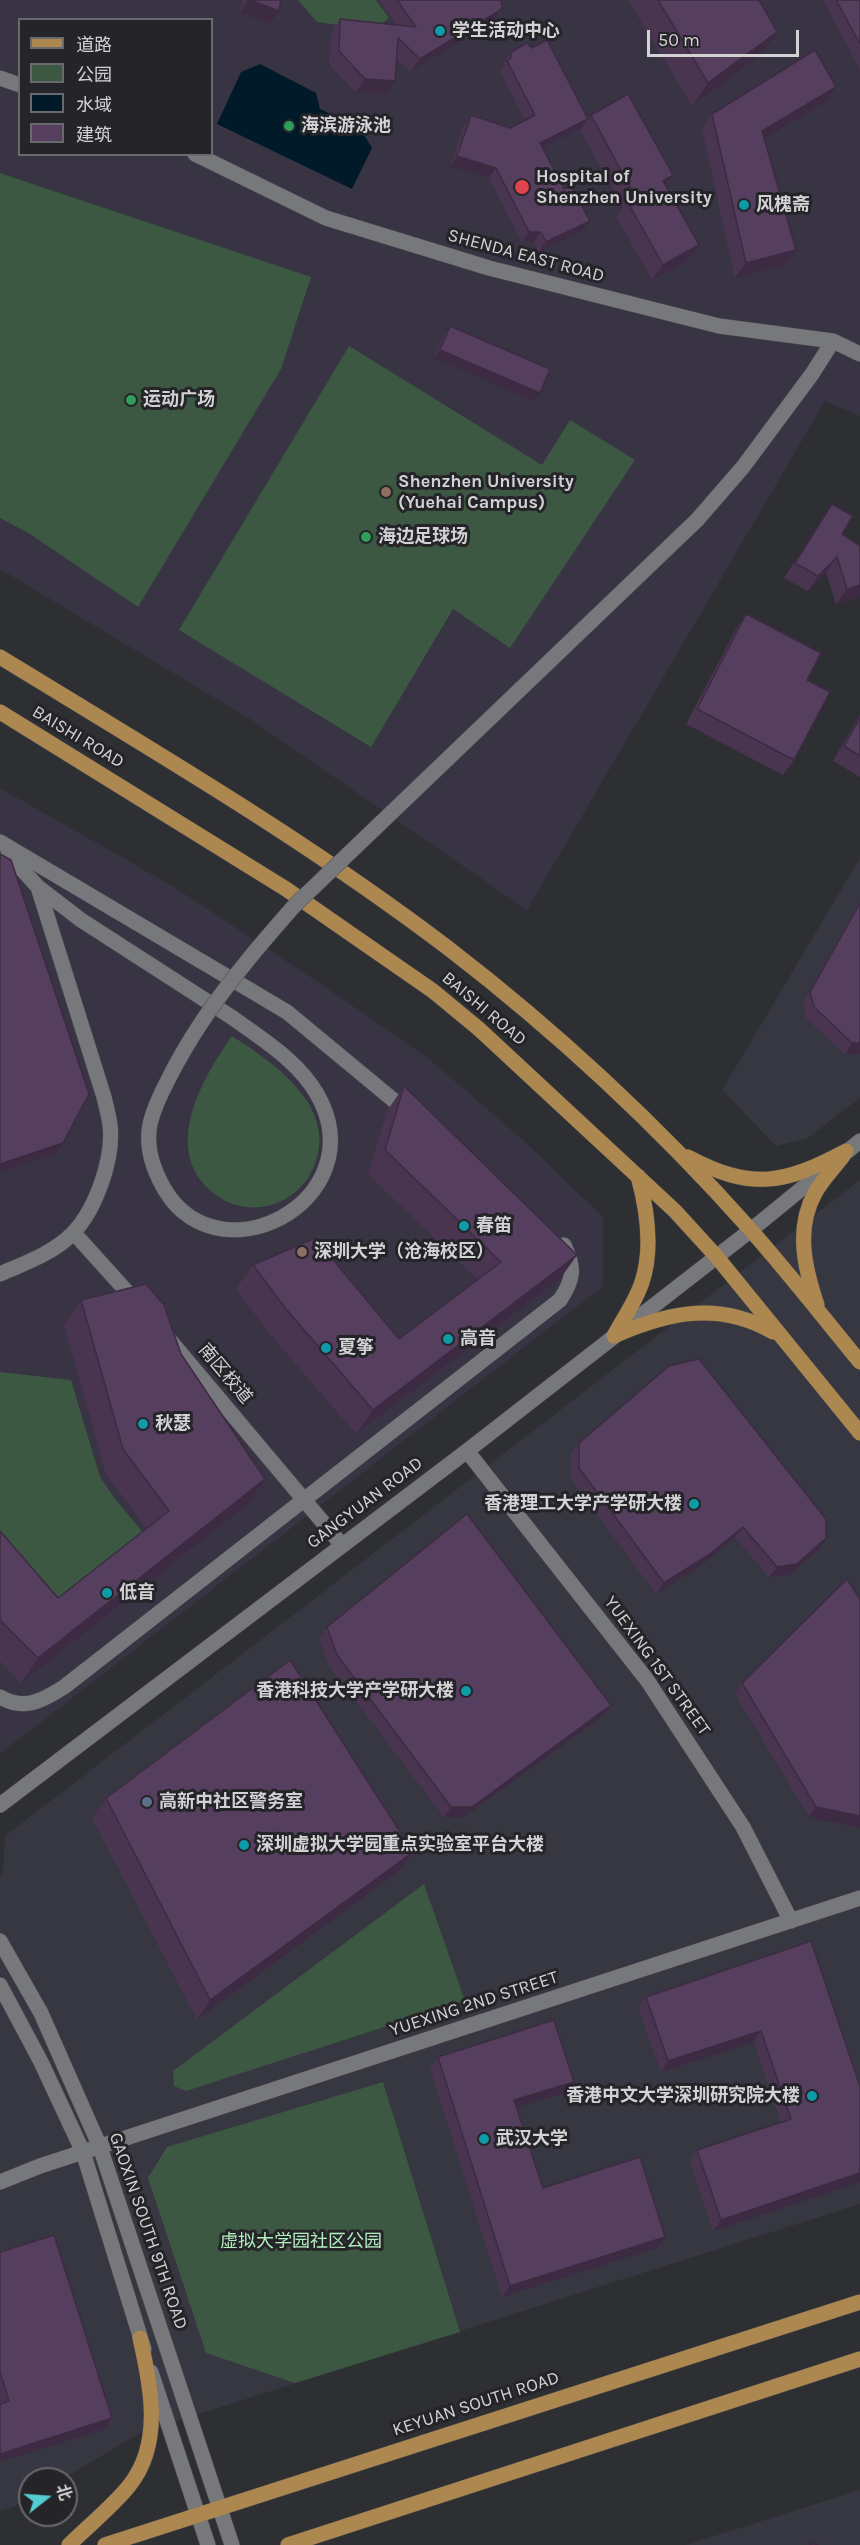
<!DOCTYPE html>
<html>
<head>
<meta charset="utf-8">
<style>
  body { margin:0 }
  #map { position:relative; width:860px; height:2545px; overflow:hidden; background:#2e2f33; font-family:Karla,"Noto Sans SC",sans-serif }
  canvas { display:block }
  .legend { position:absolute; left:18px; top:18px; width:195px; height:138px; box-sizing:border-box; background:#252529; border:2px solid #6a6a6e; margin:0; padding:8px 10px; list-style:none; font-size:18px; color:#d2d2d5 }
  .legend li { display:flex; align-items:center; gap:12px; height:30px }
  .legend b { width:30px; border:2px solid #6a6a6e }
  .north { position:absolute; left:18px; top:2467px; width:60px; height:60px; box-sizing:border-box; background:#252529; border:2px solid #6a6a6e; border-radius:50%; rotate:73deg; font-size:16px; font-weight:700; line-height:24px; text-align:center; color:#d2d2d5 }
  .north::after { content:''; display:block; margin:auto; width:21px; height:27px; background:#52ccd0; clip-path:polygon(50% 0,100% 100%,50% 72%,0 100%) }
  .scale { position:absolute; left:647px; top:30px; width:152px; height:27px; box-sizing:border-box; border:3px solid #d2d2d5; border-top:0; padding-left:8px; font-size:18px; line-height:21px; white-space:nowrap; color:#d2d2d5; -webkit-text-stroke:4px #252529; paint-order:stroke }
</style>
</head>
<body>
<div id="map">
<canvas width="860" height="2545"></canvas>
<ul class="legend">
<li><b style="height:8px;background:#ac874f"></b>道路</li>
<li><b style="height:16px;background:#3c5842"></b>公园</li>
<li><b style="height:16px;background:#001a29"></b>水域</li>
<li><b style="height:16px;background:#563e5e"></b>建筑</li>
</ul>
<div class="north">北</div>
<div class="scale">50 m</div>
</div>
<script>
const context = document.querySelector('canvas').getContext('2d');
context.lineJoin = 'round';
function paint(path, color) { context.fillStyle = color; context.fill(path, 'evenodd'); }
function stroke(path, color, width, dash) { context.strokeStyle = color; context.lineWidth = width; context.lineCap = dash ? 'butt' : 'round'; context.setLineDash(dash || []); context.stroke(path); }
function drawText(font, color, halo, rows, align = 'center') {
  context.font = font + ' Karla,"Noto Sans SC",sans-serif'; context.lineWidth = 6; context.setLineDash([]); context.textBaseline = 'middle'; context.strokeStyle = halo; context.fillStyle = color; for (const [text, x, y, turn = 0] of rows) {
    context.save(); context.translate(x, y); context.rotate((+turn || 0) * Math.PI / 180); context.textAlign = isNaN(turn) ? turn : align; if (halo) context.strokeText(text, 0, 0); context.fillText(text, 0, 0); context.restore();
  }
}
const built = new Path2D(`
  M860,858V1098L808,1138L776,1146L722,1090Z
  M860,1180V2204L142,2432L62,2479H30V2498L13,2507L0,2511V1876L3,1874L5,1836Z
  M860,2490V2545H686Z`);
const education = new Path2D(`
  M0,0H860V416L825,401L527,910L250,719L0,569ZM20,20H212V154H20Z
  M0,788L174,887L324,986L429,1059L523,1140L603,1217V1286L0,1754Z`);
const green = new Path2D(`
  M298,0H376L389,18L374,30L317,22Z
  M0,173L311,277L281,369L138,607L30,534L0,518Z
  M349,346L542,465L570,420L635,460L510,648L453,609L371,747L179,630Z
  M232,1036C276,1064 342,1110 312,1171C304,1187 289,1200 271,1205C254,1210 233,1207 219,1197C158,1156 200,1081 232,1036Z
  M0,1372L71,1380L100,1477L113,1496L148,1539L41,1622L0,1575Z
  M424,1884L465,2001L186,2091L174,2086L173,2071Z
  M383,2082L460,2332L295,2383L206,2353L148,2178L167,2147Z`);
const water = new Path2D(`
  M260,64L316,93L320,109L360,128L372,148L352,189L217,124L241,72Z`);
const minor = new Path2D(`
  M0,78L20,85
  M195,154L326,218L489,268L719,326L833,341L860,354
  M812,374L833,341
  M0,842L287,1012L409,1113
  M38,887L81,920L233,1018
  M74,1233L138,1304
  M0,1274C25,1263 54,1253 73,1233C96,1209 114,1158 110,1125C109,1116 106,1106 104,1097L38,887L8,854
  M168,1338L342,1545
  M467,1451L647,1680L743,1827L791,1921
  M0,1697C24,1711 42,1701 64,1687L560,1300C574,1279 575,1268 564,1245
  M0,1805L467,1451L751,1230L860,1141
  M0,1941L41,2013L100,2147L232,2545
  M0,1985L41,2062L83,2152L144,2349
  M0,2182L40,2166L860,1898
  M151,2372L208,2545`);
const major = new Path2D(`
  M0,657C152,750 306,840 448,948C556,1031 658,1126 749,1228C787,1271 823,1317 860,1362
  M0,712L286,889L433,991L479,1029L675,1211L716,1256L860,1433
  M688,1157C752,1191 784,1184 846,1151
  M817,1305C805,1269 795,1229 815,1193C822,1180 834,1168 843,1156
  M614,1336C668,1312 719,1301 773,1332
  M614,1336C623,1319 636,1301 642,1282C653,1249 647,1209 638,1176
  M69,2545C88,2526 111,2508 129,2486C163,2444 151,2386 140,2338
  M105,2545L860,2302
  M288,2545L860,2359`);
const minorBridge = new Path2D(`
  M233,1018C263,1040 298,1061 317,1094C378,1201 212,1288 160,1181C151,1163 146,1144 150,1124C154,1107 161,1093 169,1078C201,1014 248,958 295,905L697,520L743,467L812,374`);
const wall = new Path2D(`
  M242,0H281L270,24L240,13Z
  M379,0H501L502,9L493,22L410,72L397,59L386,94L356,92L329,64L331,32L340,19L396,25Z
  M628,0H759L761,55L692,106Z
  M823,0H860V69Z
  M511,52L588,119L591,115L673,175L666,186L688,260L652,280L616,216L623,207L580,130L581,129L543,148L564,189L590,221L582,231L539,252L534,242H522L489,178L450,167L464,125L471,115L510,128L525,120L500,71L504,65V62Z
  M825,102L764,138L786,265L735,278L702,129L712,114Z
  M450,326L540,393L534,401L434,358L444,335Z
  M832,504L860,597L836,604L826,572L808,591L784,578Z
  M746,614L807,680L794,760L783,775L686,724L736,629Z
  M860,715V777L833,761Z
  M860,901V1053L858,1055L845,1054L806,1018L803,1003Z
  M404,1086L560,1279L356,1434L269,1333L236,1289L253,1265L399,1339L478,1280L368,1174L387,1111Z
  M81,1300L181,1354L248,1504L21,1683L0,1661V1531L58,1598L147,1529L106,1474L64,1325Z
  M579,1443L819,1549L789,1575L769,1577L735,1537L702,1565L656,1594L571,1479V1454Z
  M860,1599V1828L809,1817L735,1694L742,1683Z
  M327,1627L611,1705L603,1716L464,1817H444L329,1666L319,1638Z
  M106,1798L413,1852L399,1871L197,2020L92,1818Z
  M811,1941L860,2086L713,2231L690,2161L697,2150L781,2122L754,2042L661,2072L638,2008L646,1997Z
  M438,2057L566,2093L517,2107L543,2188L657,2248L502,2297L430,2068Z
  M0,2252L112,2418L105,2429L0,2462Z`);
const shadedWall = new Path2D(`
  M248,0H250L279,11L270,24L240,13Z
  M502,9L493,22L410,72L420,59Z
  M777,32L761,55L692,106L708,83Z
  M365,79L395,81L386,94L356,92Z
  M836,87L825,102L752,146L762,131Z
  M588,119L581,129L533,153L540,143Z
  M457,156L496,168L489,178L450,167Z
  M673,175L662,190L663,181Z
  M590,221L582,231L539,252L546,242Z
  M529,232H541L534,242H522Z
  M699,245L688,260L652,280L663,265Z
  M796,250L786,265L735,278L746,263Z
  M440,350L540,393L534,401L434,358Z
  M837,557L826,572L808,591L818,576Z
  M860,585V597L836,604L847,589Z
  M852,1043H860V1053L858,1055L845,1054Z
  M63,1143L55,1154L0,1172V1164Z
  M577,1255L560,1279L356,1434L373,1410Z
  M265,1479L248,1504L21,1683L38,1658Z
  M743,1527L735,1537L702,1565L656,1594L664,1583Z
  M826,1538L819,1549L789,1575L769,1577L777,1567Z
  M611,1705L603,1716L464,1817H444L451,1807Z
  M816,1807L860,1816V1828L809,1817Z
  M413,1852L399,1871L197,2020L210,2000Z
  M761,2031L754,2042L661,2072L668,2061Z
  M574,2082L566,2093L507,2110L514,2100Z
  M860,2173V2182L713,2231L721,2220Z
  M665,2237L657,2248L502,2297L510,2286Z
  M112,2418L105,2429L0,2462V2454Z`);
const building = new Path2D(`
  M250,0H281L279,11Z
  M397,0H501L502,9L420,59L398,38L395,81L365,79L339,51L340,19L416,27Z
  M658,0H759L777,32L708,83Z
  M836,0H860V44Z
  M547,40L588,119L540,143L564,189L571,186L590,221L546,242L541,232H529L496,168L457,156L471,115L510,128L535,115L507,61L511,58V52L527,43L532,48Z
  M815,50L836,87L762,131L796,250L746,263L712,114Z
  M628,94L673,175L663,181L699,245L663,265L627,201L635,196L591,115Z
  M450,326L550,369L540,393L440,350Z
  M832,504L853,516L842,534L860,546V585L847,589L837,557L818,576L795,563Z
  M746,614L821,653L807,680L830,692L794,760L697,709Z
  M860,718V756L844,746Z
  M0,854L11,860L89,1094L63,1143L0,1164Z
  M860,903V1043H852L814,1007L810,992Z
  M404,1086L577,1255L373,1410L286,1309L253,1265L315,1238L399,1339L501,1262L385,1150Z
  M146,1284L164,1305L181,1354L265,1479L38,1658L0,1620V1531L58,1598L169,1511L123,1449L81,1300Z
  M699,1359L826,1519V1538L797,1564L777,1567L743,1527L710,1554L664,1583L579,1468V1443L669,1366Z
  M467,1514L611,1705L472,1807H451L337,1655L327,1627Z
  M847,1579L860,1599V1816L816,1807L742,1683Z
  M290,1660L413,1852L210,2000L106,1798Z
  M811,1941L860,2086V2173L721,2220L697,2150L791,2119L761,2031L668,2061L646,1997Z
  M554,2020L574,2082L514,2100L543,2188L640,2157L665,2237L510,2286L438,2057Z
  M54,2235L112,2418L0,2454V2404L9,2401L0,2372V2252Z
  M812,2542L818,2545H810Z`);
const markers = [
  [440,31,6,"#0f9aa8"],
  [289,126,6,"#2e9e5b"],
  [522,187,8,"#e0444e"],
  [744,205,6,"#0f9aa8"],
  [131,400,6,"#2e9e5b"],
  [386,492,6,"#8d6e63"],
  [366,537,6,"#2e9e5b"],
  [464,1226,6,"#0f9aa8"],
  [302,1252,6,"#8d6e63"],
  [448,1339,6,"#0f9aa8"],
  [326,1348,6,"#0f9aa8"],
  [143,1424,6,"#0f9aa8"],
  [694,1504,6,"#0f9aa8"],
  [107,1593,6,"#0f9aa8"],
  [466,1691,6,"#0f9aa8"],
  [147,1802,6,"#5c6f8a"],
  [244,1845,6,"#0f9aa8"],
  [812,2096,6,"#0f9aa8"],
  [484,2139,6,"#0f9aa8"]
];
const poiNames = [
  ["学生活动中心",452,31],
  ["海滨游泳池",301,126],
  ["Hospital of",536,177],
  ["Shenzhen University",536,198],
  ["风槐斋",756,205],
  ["运动广场",143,400],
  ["Shenzhen University",398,482],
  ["(Yuehai Campus)",398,503],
  ["海边足球场",378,537],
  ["春笛",476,1226],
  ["深圳大学（沧海校区）",314,1252],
  ["高音",460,1339],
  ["夏筝",338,1348],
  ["秋瑟",155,1424],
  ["香港理工大学产学研大楼",682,1504,"right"],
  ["低音",119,1593],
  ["香港科技大学产学研大楼",454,1691,"right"],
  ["高新中社区警务室",159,1802],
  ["深圳虚拟大学园重点实验室平台大楼",256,1845],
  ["香港中文大学深圳研究院大楼",800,2096,"right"],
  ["武汉大学",496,2139]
];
const streetNames = [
  ["SHENDA EAST ROAD",526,256,15],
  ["BAISHI ROAD",78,737,31],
  ["BAISHI ROAD",484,1009,40],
  ["南区校道",225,1374,50],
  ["GANGYUAN ROAD",365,1503,-37],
  ["YUEXING 1ST STREET",657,1666,54],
  ["YUEXING 2ND STREET",474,2004,-18],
  ["GAOXIN SOUTH 9TH ROAD",148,2231,71],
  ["KEYUAN SOUTH ROAD",476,2404,-18]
];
const parkNames = [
  ["虚拟大学园社区公园",301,2242]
];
paint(built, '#373741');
paint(education, '#383444');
paint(green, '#3c5842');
paint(water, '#001a29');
stroke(minor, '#4b4b4f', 16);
stroke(major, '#4b4b4f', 16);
stroke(minor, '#77787c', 15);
stroke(major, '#ac874f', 15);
stroke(minorBridge, '#4b4b4f', 16, []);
stroke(minorBridge, '#77787c', 15);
paint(wall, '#4a3551');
paint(shadedWall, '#3c2b42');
paint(building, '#563e5e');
stroke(building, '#3c2b42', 1.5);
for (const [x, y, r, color] of markers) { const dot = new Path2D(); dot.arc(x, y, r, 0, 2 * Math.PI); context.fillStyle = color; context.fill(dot); stroke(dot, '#252529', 2); }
drawText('bold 18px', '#d2d2d5', '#252529', poiNames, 'left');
drawText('18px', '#d2d2d5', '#252529', streetNames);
drawText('18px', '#b1edbd', '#252529', parkNames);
</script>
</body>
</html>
